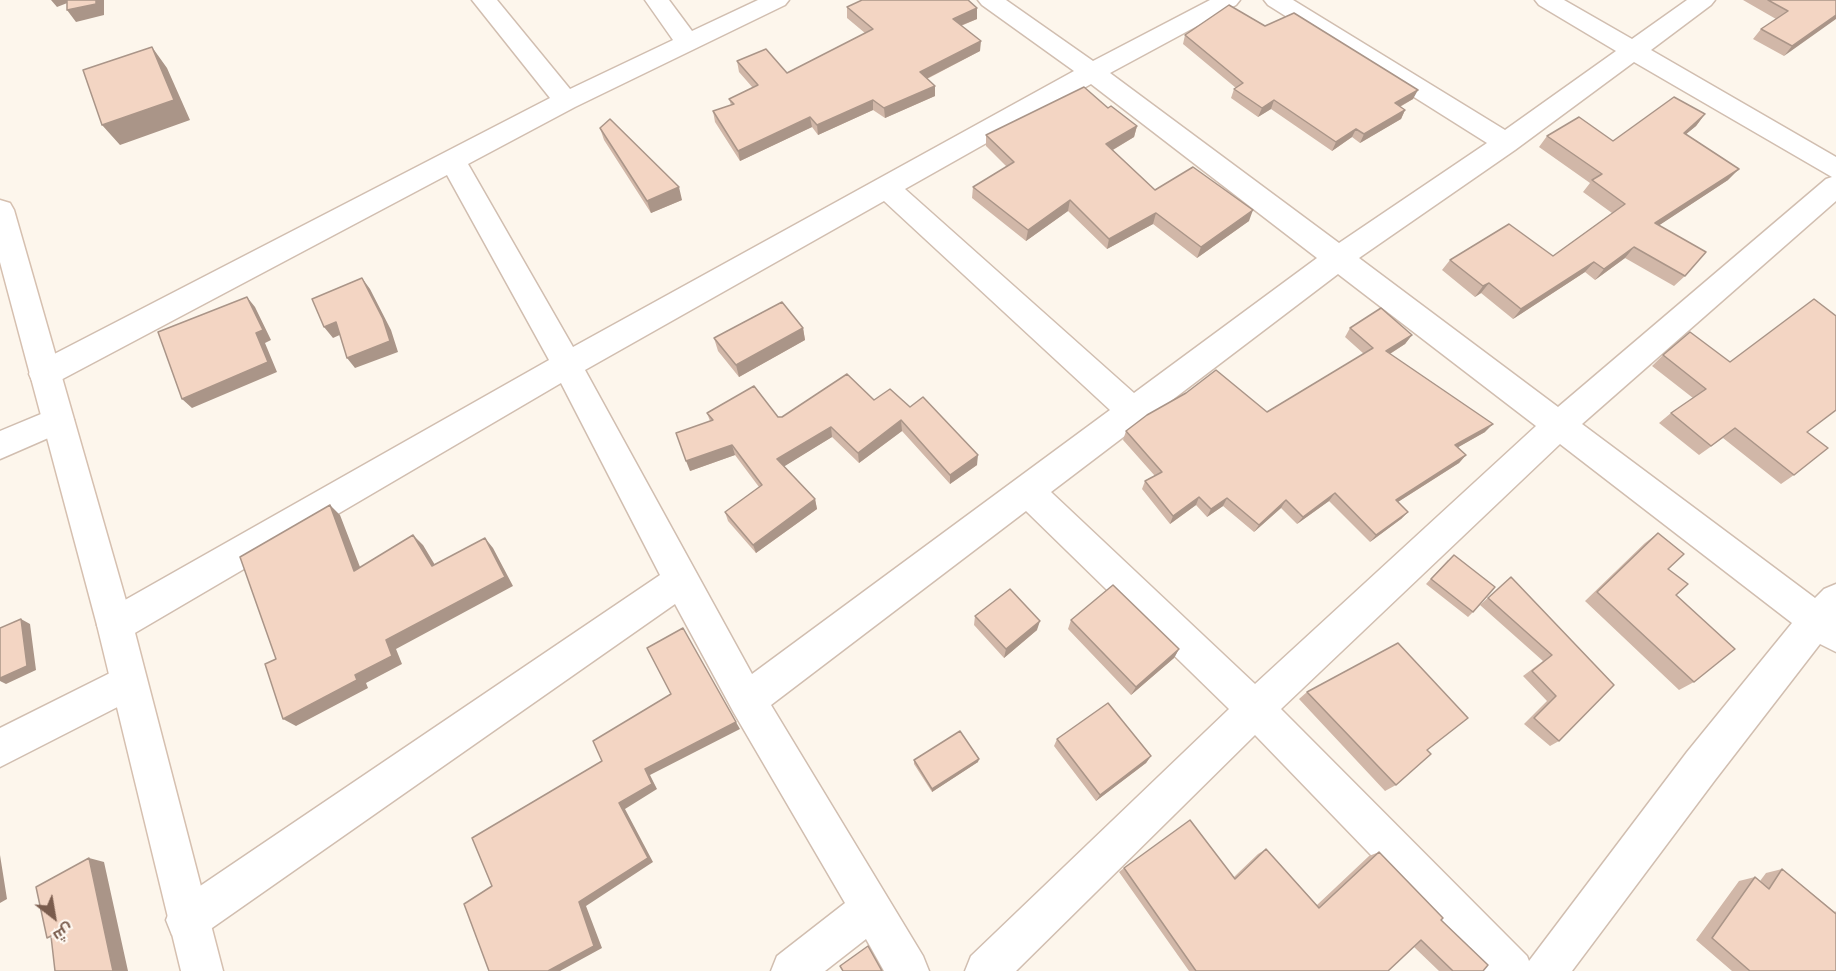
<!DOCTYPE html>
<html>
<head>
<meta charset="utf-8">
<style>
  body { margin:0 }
  #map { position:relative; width:1836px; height:971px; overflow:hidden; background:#fdf6ec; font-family:Helvetica,Cairo,sans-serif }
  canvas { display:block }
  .north { position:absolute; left:24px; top:887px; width:60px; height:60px; -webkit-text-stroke:4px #fffaf3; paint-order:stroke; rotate:149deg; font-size:16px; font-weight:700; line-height:24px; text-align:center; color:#7a5c4d }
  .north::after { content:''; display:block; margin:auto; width:21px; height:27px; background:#7a5c4d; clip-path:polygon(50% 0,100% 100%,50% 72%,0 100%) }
</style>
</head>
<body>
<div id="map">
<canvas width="1836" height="971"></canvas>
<div class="north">ش</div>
</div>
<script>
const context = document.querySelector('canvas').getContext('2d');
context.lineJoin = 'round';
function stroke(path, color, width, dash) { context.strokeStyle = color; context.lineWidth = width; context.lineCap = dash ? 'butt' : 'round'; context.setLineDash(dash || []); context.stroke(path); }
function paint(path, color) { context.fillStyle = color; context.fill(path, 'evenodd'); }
const street = new Path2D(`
  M472,0H497L570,89L673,40L645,0H669L692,31L758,0H789L785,5L575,107L468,164L573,347L1074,71L982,5L978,0H1006L1093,61L1210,0H1240L1236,5L1110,73L1339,243L1487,143L1268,5L1264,0H1293L1505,130L1616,51L1539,5L1535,0H1564L1632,39L1687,0H1715L1711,5L1651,50L1836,157V201L1582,424L1815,598L1824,589L1836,584V652L1820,644L1715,780L1572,971H1483L1255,735L1016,971H965L971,956L1229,709L1026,511L771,705L923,956L929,971H884L866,939L825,971H771L777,956L845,903L734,713L675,604L202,935L187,941L172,935L166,920L172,905L660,575L561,383L128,637L115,642L102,637L97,625L102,613L549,360L447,175L55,383L44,387L33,383L29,374L33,365L550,98ZM1634,62L1832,177L1826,179L1558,407L1359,258L1515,150ZM1091,84L1317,258L1134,393L905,189ZM884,201L1110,410L752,674L585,370ZM1338,274L1536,426L1255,684L1051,492ZM1560,444L1792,623L1687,752L1529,961L1527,956L1281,709Z
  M58,407L69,411L74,420L69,429L0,459V431Z
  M128,664L141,669L146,682L141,695L0,767V728Z`);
const secondary = new Path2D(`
  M0,200L10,203L14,210L133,625L223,971H181L97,625L0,262Z`);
const wall = new Path2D(`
  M1743,0H1836L1784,56L1753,39L1761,29L1776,19Z
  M847,7L977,8V19L961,26L980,51L927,79L935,96L885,118L873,110L818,135L812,127L740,161L715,122L713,111L731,105L729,99L753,88L739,72L737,61L787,73L865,33L847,18Z
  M1265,26L1413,99L1400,107L1405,110L1401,119L1360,143L1352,137L1332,151L1271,109L1258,117L1231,98L1234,89L1236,88L1183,44L1185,35Z
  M1108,108L1137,126L1134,137L1113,150L1155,190L1249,221L1197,258L1153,224L1107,249L1068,211L1026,241L972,198L973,187L1007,167L986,146V135Z
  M1705,114L1696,126L1686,134L1728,180L1659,225L1685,276L1674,286L1625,258L1595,280L1585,272L1513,319L1481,293L1475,297L1442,270L1450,260L1553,256L1612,213L1583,192L1590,183L1539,147L1547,136L1613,141Z
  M600,128L682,200L651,213L604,140Z
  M803,328L805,340L739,377L718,351L714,338Z
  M1350,328L1412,335L1405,344L1390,354L1485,432L1458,447L1466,455L1459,463L1398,502L1408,512L1401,519L1370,542L1329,501L1297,524L1281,508L1254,532L1223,506L1207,517L1196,505L1170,524L1142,489L1145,481L1155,476L1123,440L1126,431L1267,412L1364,354L1345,337Z
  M1663,355L1807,432L1794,475L1781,484L1723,438L1699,455L1659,423L1671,413L1693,398L1652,366Z
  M874,400L910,407L977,465L950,484L902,431L859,463L832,437L784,466L815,499L817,509L756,553L728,521L725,512L759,487L735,455L690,471L710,421L707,413L782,417Z
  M1658,533L1668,569L1694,682L1679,690L1585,601L1645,543Z
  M1448,560L1473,612L1468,617L1426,584Z
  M1511,577L1614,685L1559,741L1550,746L1524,724L1547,701L1523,676L1543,661L1480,605Z
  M975,616L1037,630L1004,658L974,625Z
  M1071,620L1179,649L1174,658L1131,695L1068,629Z
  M1307,692L1427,750L1396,785L1385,791L1299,699Z
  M1057,739L1151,756L1146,763L1096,801L1054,746Z
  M914,760L978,762L932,792L914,764Z
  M1266,849L1317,905L1369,856L1379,852L1441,920L1483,971H1439L1414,947L1388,971H1189L1119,872L1124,868L1234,877L1258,854Z
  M1782,869L1835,912L1836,911V971H1732L1696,940L1739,881L1755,877L1760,881L1766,873Z`);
const shadedWall = new Path2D(`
  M51,0H75L57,7Z
  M96,0H104V15L76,22L67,10Z
  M977,8V19L952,29L953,19Z
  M1836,15V19L1784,56L1792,46Z
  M981,41L980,51L920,82V72Z
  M152,47L167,68L190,120L120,145L102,125Z
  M935,86V96L885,118L884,108Z
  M1418,90L1413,99L1390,112L1395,103Z
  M873,100V110L818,135L817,125Z
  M1274,100L1271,109L1258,117L1262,108Z
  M1405,110L1401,119L1360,143L1364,134Z
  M1705,114L1696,126L1674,144L1684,133Z
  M810,117L812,127L740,161L738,151Z
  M1137,126L1134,137L1104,155L1106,144Z
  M1356,129L1352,137L1332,151L1336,142Z
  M1739,169L1728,180L1646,234L1655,223Z
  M679,187L682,200L651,213L647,201Z
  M1070,200L1068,211L1026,241L1028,230Z
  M1253,210L1249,221L1197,258L1201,247Z
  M1156,213L1153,224L1107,249L1109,239Z
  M1634,247L1625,258L1595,280L1604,269Z
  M1594,262L1585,272L1513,319L1521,309Z
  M362,278L370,289L391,330L398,352L355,368L347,358Z
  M1489,283L1481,293L1475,297L1483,286Z
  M247,297L255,307L271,340L265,343L277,372L192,408L182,399L256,333Z
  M336,322L344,333L333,338L324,327Z
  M803,328L805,340L739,377L736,365Z
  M1412,335L1405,344L1380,360L1386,351Z
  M901,420L902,431L859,463L858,453Z
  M1493,424L1485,432L1448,453L1455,445Z
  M831,427L832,437L780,469L777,459Z
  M732,445L735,455L690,471L686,461Z
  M978,455L977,465L950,484V475Z
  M1466,455L1459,463L1390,507L1396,500Z
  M1335,493L1329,501L1297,524L1303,517Z
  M1199,497L1196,505L1170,524L1173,516Z
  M1227,498L1223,506L1207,517L1211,509Z
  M815,499L817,509L756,553L753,545Z
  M1286,500L1281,508L1254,532L1259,525Z
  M330,505L340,515L365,580L354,571Z
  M1408,512L1401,519L1370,542L1376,535Z
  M413,535L423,545L441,575L432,566Z
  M485,538L493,548L513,586L396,649L402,664L366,683L368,688L296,726L283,719L355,675L386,640Z
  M21,619L30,624L36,670L6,684L0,681V678Z
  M1040,621L1037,630L1004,658L1006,649Z
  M1179,649L1174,658L1131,695L1136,687Z
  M736,722L740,729L650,775L657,789L625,809L653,862L586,906L602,948L560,971H548L579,902L619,803L645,769Z
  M1151,756L1146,763L1096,801L1100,795Z
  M979,759L978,762L932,792V789Z
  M0,855L7,899L0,903Z
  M89,858L104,862L128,971H113Z`);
const building = new Path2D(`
  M67,0H96V4L67,10Z
  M862,0H968L977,8L953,19L981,41L920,72L935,86L884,108L873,100L817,125L810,117L738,151L713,111L734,104L729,99L758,85L737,61L766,49L787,73L873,29L847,7Z
  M1768,0H1836V15L1792,46L1761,29L1788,11Z
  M1229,5L1265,26L1294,13L1418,90L1395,103L1405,110L1364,134L1356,129L1336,142L1274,100L1262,108L1234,89L1243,83L1185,35Z
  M152,47L174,100L102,125L83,70Z
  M1084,87L1108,108L1111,106L1137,126L1106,144L1155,190L1193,167L1253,210L1201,247L1156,213L1109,239L1070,200L1028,230L973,187L1014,162L986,135Z
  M1674,97L1705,114L1684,133L1739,169L1655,223L1706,252L1685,276L1634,247L1604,269L1594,262L1521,309L1489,283L1483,286L1450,260L1509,224L1553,256L1625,204L1592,180L1602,174L1547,136L1579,117L1613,141Z
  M610,119L679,187L647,201L600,128Z
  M362,278L383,319L390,341L347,358L336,322L324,327L312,299Z
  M247,297L263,330L256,333L268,362L182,399L158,332Z
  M1814,299L1836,316V410L1807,432L1828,448L1794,475L1735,428L1711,446L1671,413L1706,389L1663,355L1690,332L1730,362Z
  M782,302L803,328L736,365L714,338Z
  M1381,308L1412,335L1386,351L1493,424L1455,445L1466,455L1396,500L1408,512L1376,535L1335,493L1303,517L1286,500L1259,525L1227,498L1211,509L1199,497L1173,516L1145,481L1162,472L1126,431L1147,415L1186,393L1216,370L1267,412L1373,348L1350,328Z
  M847,374L874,400L890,389L910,407L923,397L978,455L950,475L901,420L858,453L831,427L777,459L815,499L753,545L725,512L762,485L732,445L686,461L676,433L713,420L707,413L754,386L778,417H782Z
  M330,505L354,571L413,535L432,566L485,538L505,577L386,640L392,656L355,675L357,680L283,719L265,664L276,659L240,557Z
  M1658,533L1684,554L1668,569L1688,584L1676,595L1735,649L1694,682L1597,592Z
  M1454,555L1495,587L1473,612L1431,579Z
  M1511,577L1614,685L1559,741L1534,718L1556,696L1532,671L1552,655L1488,598Z
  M1113,585L1179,649L1136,687L1071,620Z
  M1010,589L1040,621L1006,649L975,616Z
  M21,619L27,666L0,678V628Z
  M683,628L736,722L645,769L652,784L619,803L648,858L579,902L594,946L548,971H489L464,904L492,886L472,838L602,761L593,741L671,694L647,648Z
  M1398,643L1468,718L1427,750L1431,754L1396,785L1307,692Z
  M1108,703L1151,756L1100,795L1057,739Z
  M960,731L979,759L932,789L914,760Z
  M1190,820L1235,879L1266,849L1319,908L1379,852L1443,918L1441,920L1488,965L1483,971H1453L1421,940L1388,971H1196L1124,868Z
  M89,858L113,971H55L51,936L47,938L36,887Z
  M1782,869L1836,914V971H1750L1712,938L1755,877L1769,889Z
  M868,946L882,971H843L840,966Z`);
stroke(street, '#d1beb0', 3);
stroke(secondary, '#d6c0b0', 3);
paint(street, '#fff');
paint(secondary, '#fff');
paint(wall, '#d1b7a8');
paint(shadedWall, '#aa9588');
paint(building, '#f3d5c3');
stroke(building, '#aa9588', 1.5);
</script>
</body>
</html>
